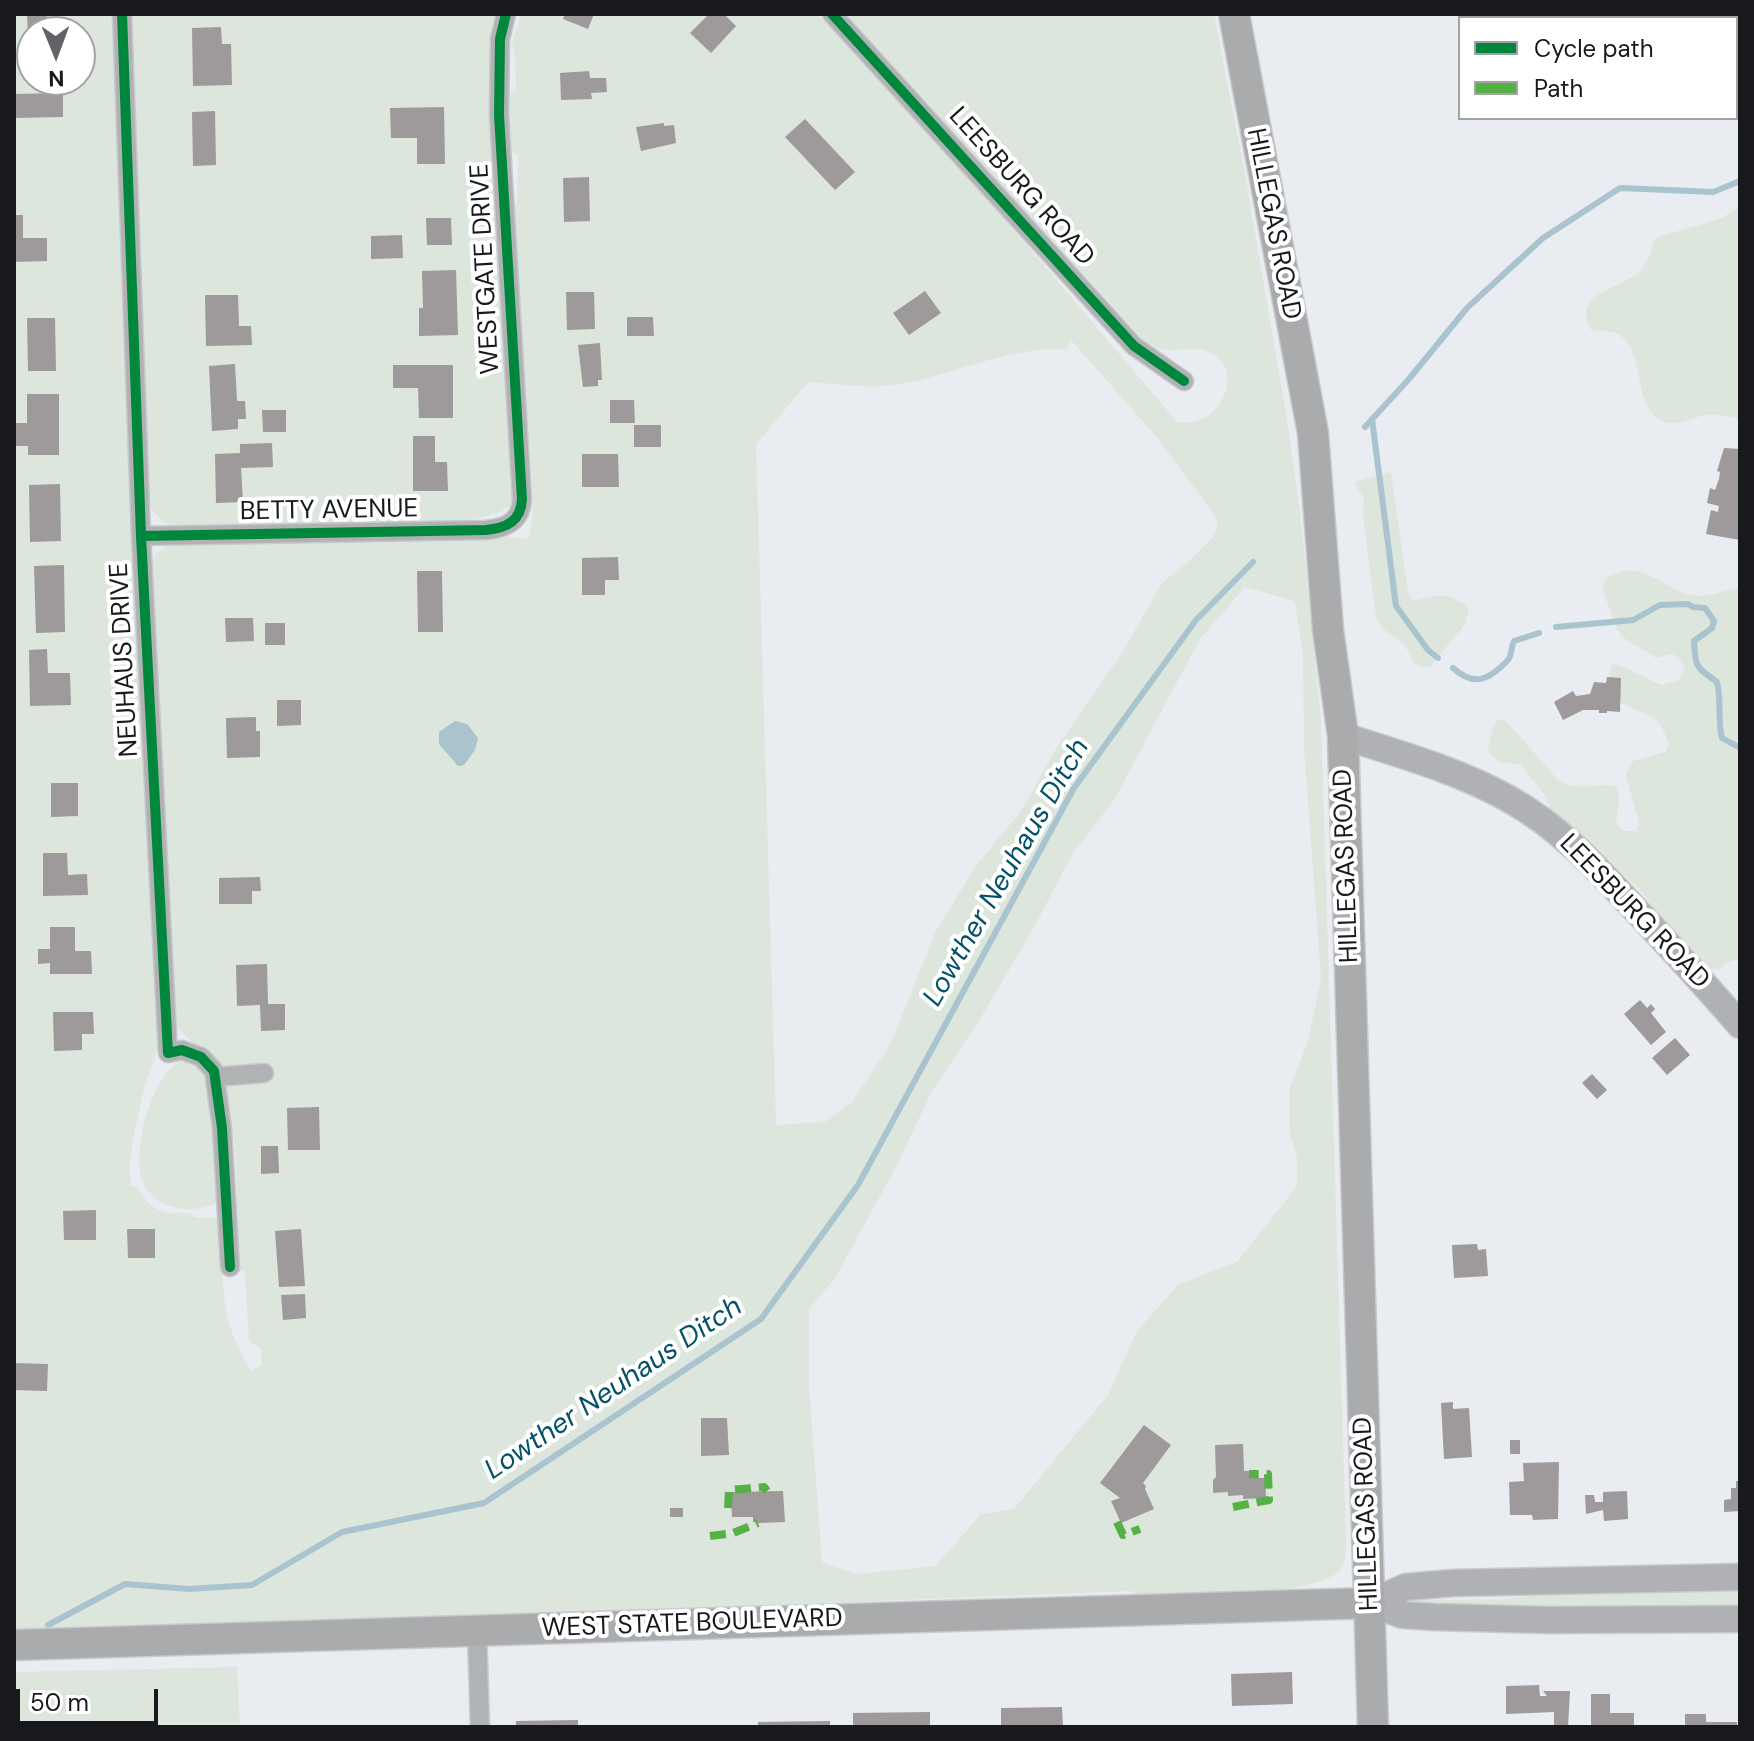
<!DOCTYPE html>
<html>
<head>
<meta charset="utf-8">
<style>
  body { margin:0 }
  #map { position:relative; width:1754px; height:1741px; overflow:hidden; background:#e9ecf0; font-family:"DM Sans",sans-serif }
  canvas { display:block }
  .frame { position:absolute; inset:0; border:16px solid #18191c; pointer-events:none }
  .legend { position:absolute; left:1458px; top:16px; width:280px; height:104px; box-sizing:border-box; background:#fff; border:2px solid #a3a3a4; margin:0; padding:10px 14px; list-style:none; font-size:24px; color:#18191c }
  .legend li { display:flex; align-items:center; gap:16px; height:40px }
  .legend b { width:40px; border:2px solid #a3a3a4 }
  .north { position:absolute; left:16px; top:16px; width:80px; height:80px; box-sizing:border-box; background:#fff; border:2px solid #a3a3a4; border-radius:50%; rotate:179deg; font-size:22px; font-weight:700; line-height:32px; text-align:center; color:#18191c }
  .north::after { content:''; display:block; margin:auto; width:28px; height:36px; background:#616366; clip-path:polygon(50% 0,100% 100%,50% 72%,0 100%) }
  .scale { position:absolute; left:16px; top:1689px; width:142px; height:36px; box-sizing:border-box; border:4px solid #18191c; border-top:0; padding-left:10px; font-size:24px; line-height:28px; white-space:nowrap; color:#18191c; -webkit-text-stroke:6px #fff; paint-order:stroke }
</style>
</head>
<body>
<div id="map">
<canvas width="1754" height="1741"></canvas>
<div class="frame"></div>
<ul class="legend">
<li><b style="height:10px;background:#00873e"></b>Cycle path</li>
<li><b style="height:10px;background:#55b145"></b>Path</li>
</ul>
<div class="north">N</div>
<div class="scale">50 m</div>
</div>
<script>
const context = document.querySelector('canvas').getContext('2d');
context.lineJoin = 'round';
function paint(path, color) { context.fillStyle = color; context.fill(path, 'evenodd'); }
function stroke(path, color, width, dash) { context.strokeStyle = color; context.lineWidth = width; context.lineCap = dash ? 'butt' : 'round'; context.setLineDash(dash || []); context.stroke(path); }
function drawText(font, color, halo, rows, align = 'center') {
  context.font = font + ' "DM Sans",sans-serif'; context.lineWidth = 8; context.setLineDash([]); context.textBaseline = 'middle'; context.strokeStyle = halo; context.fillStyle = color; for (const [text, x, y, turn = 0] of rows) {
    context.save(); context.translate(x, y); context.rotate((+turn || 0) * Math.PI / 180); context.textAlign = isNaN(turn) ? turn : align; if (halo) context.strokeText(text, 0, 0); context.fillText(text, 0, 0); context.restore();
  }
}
const green = new Path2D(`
  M14,14H114L159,1046L145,1085L134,1134L129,1167L131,1186L138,1188C150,1211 163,1214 189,1213C199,1222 207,1216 218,1218L222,1226C223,1269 219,1309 239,1348C243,1356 245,1364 252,1370L261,1365L262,1350L249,1340L245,1271H236C237,1225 241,1111 219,1073C206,1051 185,1038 170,1018L152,563L157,553L169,545L339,537L344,523L174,527L162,521L149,506L131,14H495L490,69L492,107L516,88L515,55L512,42L522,14H818L981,191L1178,423C1186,422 1195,423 1202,419C1227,408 1240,368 1211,353C1195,344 1178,353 1161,349C1155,348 1149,343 1144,340L846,14H1214L1245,175L1286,413L1300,512L1321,720L1346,1540C1346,1550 1347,1562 1340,1570C1315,1598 1179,1595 1139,1597L1132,1591L772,1605L769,1609L14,1630ZM32,32H80V80H32ZM493,145L503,146L518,155L517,204L494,192ZM1070,339L1155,435L1212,511L1218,525L1214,536L1188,562L1162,583L1122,653L1057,747L1021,811L976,866L936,931L890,1045L852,1102L825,1122L776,1125L756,444L808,382C835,383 866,389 893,385C951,377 1008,346 1067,349ZM521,418L528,419C529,450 538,512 528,539L510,537L463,539L446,523C470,519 497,518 516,502ZM1245,587L1295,601L1303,654L1304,746L1321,979L1308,1041L1290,1088V1133L1297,1158V1186L1237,1262L1179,1284L1137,1331L1108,1395L1014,1509L981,1514L936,1566L857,1574L822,1562L809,1387V1309L835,1278L896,1167L932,1091L976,1026L1033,929L1073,853L1114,800L1200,639Z
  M1740,206V419C1730,417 1719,414 1709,415C1693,415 1680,429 1662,421C1630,405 1648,345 1615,333C1608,331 1598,331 1591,330C1570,290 1625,290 1642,269C1649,260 1652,248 1655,238L1722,218Z
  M1391,472L1408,593L1414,601C1439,595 1449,590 1469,609L1465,624L1430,667C1407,667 1415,657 1403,644C1391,632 1384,635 1376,617L1363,515L1364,499L1354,482Z
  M1625,571C1651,569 1668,590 1690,595C1710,599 1722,590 1740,588V959L1726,963L1721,969L1706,970L1670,933L1643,893L1594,848L1568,833L1557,823L1544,794L1521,765L1499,762L1488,751L1492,730L1498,719L1506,721L1559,781C1579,792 1595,782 1616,786L1619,798L1616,823L1624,831H1636L1639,824L1626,774L1633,761L1665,752L1669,744C1665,734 1662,724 1652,717C1637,708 1608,704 1609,683C1609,675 1609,671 1613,664L1624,667L1661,685L1679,680L1685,669L1680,660L1673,654L1656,658L1624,638L1617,630L1602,587L1607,577Z
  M180,1061C197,1061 203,1069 213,1081L219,1202C192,1216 149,1210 141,1175C134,1145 152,1076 180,1061Z
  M1740,1584V1612L1415,1605L1416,1600L1509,1599L1584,1587Z
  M237,1667L240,1727H14V1672Z`);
const water = new Path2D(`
  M455,721L467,724L478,738L475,750L464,765L458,766L439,744V732Z`);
const stream = new Path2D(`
  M1372,419L1396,606L1428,650L1438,658
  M1365,427L1409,379L1467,308L1543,238L1620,188L1713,192L1740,181
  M1556,627L1633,620L1660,605L1688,604L1693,607L1705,608L1714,621L1712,628L1694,641C1695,669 1697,667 1717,682C1722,701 1717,719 1722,738L1740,748
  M1453,668C1475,688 1490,679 1508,660C1512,655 1511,647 1514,641L1539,633
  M48,1625L125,1584L189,1589L252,1585L342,1532L484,1503L761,1319L858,1185L1074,788L1196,620L1253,562`);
const building = new Path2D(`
  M27,14H47L48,32H32V61H29Z
  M565,14H594L588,29L563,19Z
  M709,14H724L736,26L711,53L690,33Z
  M221,27L222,44H231L232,85L193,86L192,28Z
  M589,71L590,78H606L607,92L591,93L592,99L561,100L560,73Z
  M63,93V117L14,118V94Z
  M444,107L445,164H417V138H391L390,108Z
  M215,111L216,165L193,166L192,112Z
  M805,119L855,172L835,190L785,137Z
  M664,123V126L674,125L676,143L641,151L636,127Z
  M589,177L590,221L564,222L563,178Z
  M14,215H23V238H47V261L14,262Z
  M426,218H451L452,245H427Z
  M402,235L403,258L371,259V236Z
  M456,270L458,335L419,336V308H423L422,271Z
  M925,291L941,313L909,335L893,313Z
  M566,292H594L595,329L567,330Z
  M205,295H238L239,326H251L252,345L206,346Z
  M627,317H653L654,336H627Z
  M27,318H55L56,371H28Z
  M600,343L602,380H598V386L583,387L578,345Z
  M235,364L237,401H245L246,419H238V429L212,431L209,366Z
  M393,365H453V418H419L418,388H393Z
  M27,394H59V455H28V446H14V423H27Z
  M610,400H634L635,423H610Z
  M262,410H286V432H263Z
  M634,425H661V447H634Z
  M413,436H435V462H447L448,491H413Z
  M272,443L273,467L241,468L243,502L216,503L215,454L240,453V444Z
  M1724,448L1740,449V540L1706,534L1711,510L1718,512L1719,506L1707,503L1710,488L1715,490L1719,479L1720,472L1717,471Z
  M582,454H618L619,487H582Z
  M60,484L61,541L30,542L29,485Z
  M618,557L619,580H605V595H582V558Z
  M64,565L65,632L36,633L34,566Z
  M417,571H442L443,632H418Z
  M225,618H253L254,641L226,642Z
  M265,623H285V645H265Z
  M47,649L48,673H70L71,705L30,706L29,650Z
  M1607,677L1621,678L1620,712L1607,711V713H1599V710H1583L1563,720L1554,702L1573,691L1576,696L1590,694L1594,682L1606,683Z
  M277,700H301V725L277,726Z
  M256,717V731H260V757L227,758L226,718Z
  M51,783H78V816L51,817Z
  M43,853H67L68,875L87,874L88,895L43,896Z
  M260,877L261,891H252V904H219V878Z
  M50,927H75V951H91L92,974H50V963L38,964V949H50Z
  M267,964L268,1004H285V1030L261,1031L260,1005L237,1006L236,965Z
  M1640,1000L1647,1008L1651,1004L1655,1009L1651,1013L1666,1032L1651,1045L1624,1014Z
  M53,1012H93L94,1034H82V1050L54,1051Z
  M1675,1038L1690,1055L1667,1075L1652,1058Z
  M1592,1074L1607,1090L1597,1099L1582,1083Z
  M319,1107L320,1150H288L287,1108Z
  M261,1146H278L279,1173L261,1174Z
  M96,1210V1240H64L63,1211Z
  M127,1229H155V1258H128Z
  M301,1229L305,1286L279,1287L275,1231Z
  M1477,1244L1478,1250L1486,1249L1488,1276L1454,1278L1452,1245Z
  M305,1294L306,1318L283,1320L281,1295Z
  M14,1363L48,1364L47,1391L14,1390Z
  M1453,1402V1409L1469,1408L1472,1457L1444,1459L1441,1403Z
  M701,1418H727L729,1455L701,1456Z
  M1144,1425L1171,1445L1143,1483L1146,1486L1145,1489L1154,1509L1121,1523L1111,1501L1120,1498L1100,1483Z
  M1510,1440H1520V1454H1510Z
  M1243,1444L1244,1471H1249V1478H1265L1266,1498L1243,1499V1495L1228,1496V1492L1213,1493V1480L1216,1477L1215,1445Z
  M1559,1462L1558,1519L1533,1520L1532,1515H1510L1509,1482L1524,1481L1523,1463Z
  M1736,1481H1740V1511L1724,1512V1500L1731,1499V1488H1736Z
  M783,1491L785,1522L758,1523L753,1522V1517H732L731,1492Z
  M1627,1491L1628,1519L1604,1521L1603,1510L1586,1514L1585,1495H1594L1595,1502H1603V1492Z
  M670,1508H683V1517H670Z
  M1292,1672L1293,1704L1232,1706L1231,1674Z
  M1539,1685L1540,1696H1547L1543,1691H1570L1568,1727H1554V1712L1506,1714V1686Z
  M1591,1694H1610V1713H1634V1727H1591Z
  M1062,1707L1063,1727H1001V1708Z
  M930,1712V1727H853V1713Z
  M1685,1714H1706V1722H1737V1727H1685Z
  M578,1720V1727H516V1721Z
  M830,1721V1727H758V1722Z`);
const minor = new Path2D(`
  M122,14L141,536L168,1053L182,1050L201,1057L214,1071L222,1128L230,1267
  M832,14L1134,346L1184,381
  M141,536L486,530C507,528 521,521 522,499L499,115L500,39L506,14
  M215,1077L264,1073
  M477,1631L480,1727`);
const secondary = new Path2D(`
  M1343,736C1399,754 1457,770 1509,799C1558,826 1595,866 1633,907C1669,945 1705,985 1740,1025
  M1370,1603L1406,1587L1453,1583L1740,1577
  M1370,1603L1403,1615L1435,1617L1548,1620L1740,1619`);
const primary = new Path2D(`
  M1234,14L1313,433L1328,630L1343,736L1373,1727
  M14,1645L1370,1603`);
const quiet = new Path2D(`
  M1233,1507L1269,1500L1268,1474H1249
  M728,1508L729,1490L764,1487L767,1491
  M1117,1522L1123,1535L1140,1529
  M710,1536L733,1533L758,1523`);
const cycleway = new Path2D(`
  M122,14L141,536L168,1053L182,1050L201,1057L214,1071L222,1128L230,1267
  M832,14L1134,346L1184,381
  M141,536L486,530C507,528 521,521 522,499L499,115L500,39L506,14`);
const streetNames = [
  ["LEESBURG ROAD",1021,187,48],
  ["HILLEGAS ROAD",1273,224,79],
  ["WESTGATE DRIVE",486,269,-93],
  ["BETTY AVENUE",329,511,-1],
  ["NEUHAUS DRIVE",125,660,-93],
  ["HILLEGAS ROAD",1347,866,-92],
  ["LEESBURG ROAD",1634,912,46],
  ["HILLEGAS ROAD",1367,1514,-92],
  ["WEST STATE BOULEVARD",692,1624,-2]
];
const waterNames = [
  ["Lowther Neuhaus Ditch",1007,873,-60],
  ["Lowther Neuhaus Ditch",614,1389,-34]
];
paint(green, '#dce6dd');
paint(water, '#a9c3cf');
stroke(stream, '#a9c3cf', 6);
paint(building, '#9e999a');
stroke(minor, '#c8cacd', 21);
stroke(secondary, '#c8cacd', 29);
stroke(primary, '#c8cacd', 33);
stroke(minor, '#b0b2b4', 18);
stroke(secondary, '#b0b1b4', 26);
stroke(primary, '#a9abac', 30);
stroke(quiet, '#55b145', 8, [16, 8]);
stroke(cycleway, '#00873e', 10);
drawText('26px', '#18191c', '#fff', streetNames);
drawText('italic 28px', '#035268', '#fff', waterNames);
</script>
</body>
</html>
